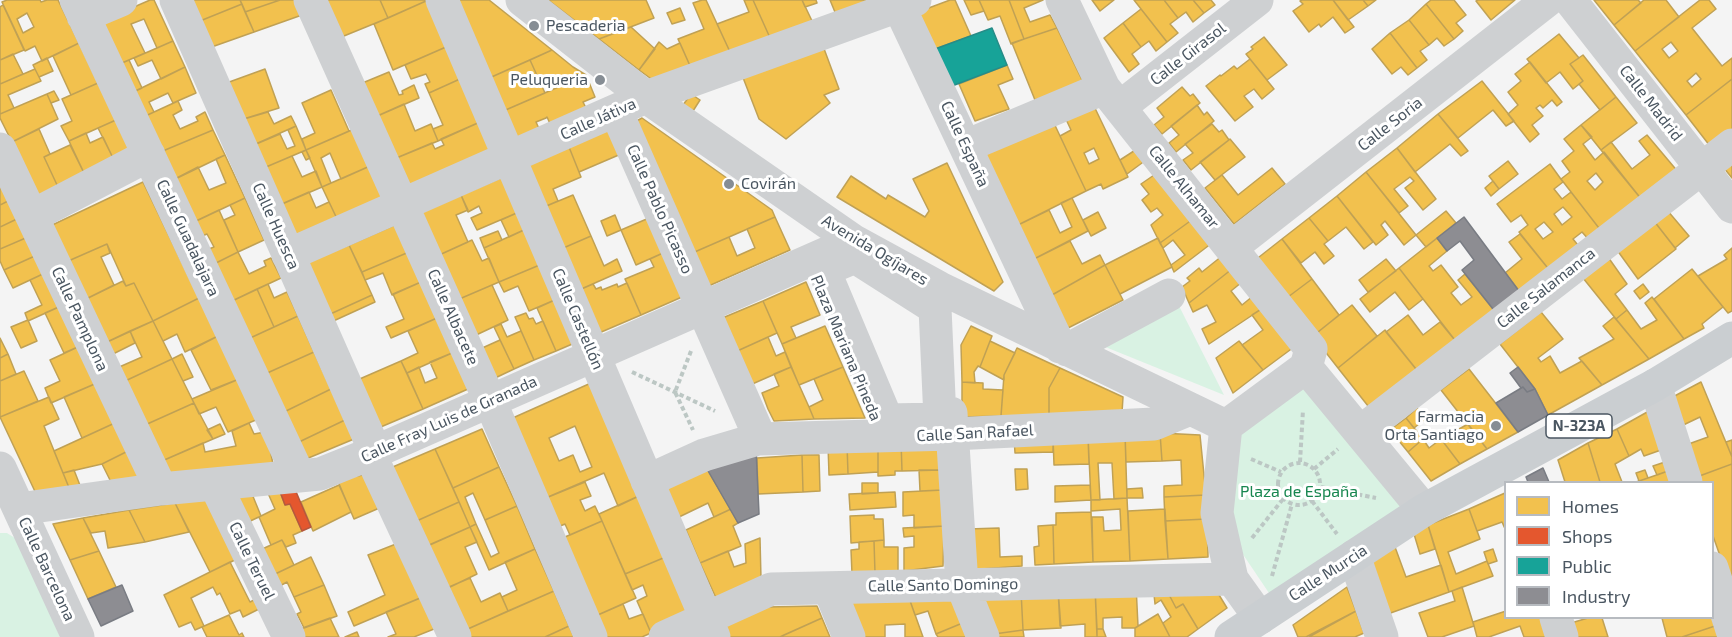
<!DOCTYPE html>
<html>
<head>
<meta charset="utf-8">
<style>
  body { margin:0 }
  #map { position:relative; width:1732px; height:637px; overflow:hidden; background:#f4f4f4; font-family:"Exo 2",sans-serif }
  canvas { display:block }
  .legend { position:absolute; left:1504px; top:481px; width:210px; height:138px; box-sizing:border-box; background:#fff; border:2px solid #b7bbc0; margin:0; padding:8px 10px; list-style:none; font-size:18px; color:#4a5661 }
  .legend li { display:flex; align-items:center; gap:12px; height:30px }
  .legend b { width:30px; border:2px solid #b7bbc0 }
</style>
</head>
<body>
<div id="map">
<canvas width="1732" height="637"></canvas>
<ul class="legend">
<li><b style="height:16px;background:#f2c14e"></b>Homes</li>
<li><b style="height:16px;background:#e4572e"></b>Shops</li>
<li><b style="height:16px;background:#17a398"></b>Public</li>
<li><b style="height:16px;background:#8d8d92"></b>Industry</li>
</ul>
</div>
<script>
const context = document.querySelector('canvas').getContext('2d');
context.lineJoin = 'round';
function paint(path, color) { context.fillStyle = color; context.fill(path, 'evenodd'); }
function stroke(path, color, width, dash) { context.strokeStyle = color; context.lineWidth = width; context.lineCap = dash ? 'butt' : 'round'; context.setLineDash(dash || []); context.stroke(path); }
function drawText(font, color, halo, rows, align = 'center') {
  context.font = font + ' "Exo 2",sans-serif'; context.lineWidth = 6; context.setLineDash([]); context.textBaseline = 'middle'; context.strokeStyle = halo; context.fillStyle = color; for (const [text, x, y, turn = 0] of rows) {
    context.save(); context.translate(x, y); context.rotate((+turn || 0) * Math.PI / 180); context.textAlign = isNaN(turn) ? turn : align; if (halo) context.strokeText(text, 0, 0); context.fillText(text, 0, 0); context.restore();
  }
}
const green = new Path2D(`
  M1177,302L1224,395L1098,344Z
  M1305,386L1401,507L1271,596L1240,550L1229,495L1237,436Z
  M0,533H7L18,540L60,637H0Z`);
const homes = new Path2D(`
  M7,0H40L41,2L47,0H58L79,43L42,61L35,46L25,51L2,2ZM27,13L34,27L23,33L17,19Z
  M150,0H154L173,41L157,48L144,19L131,24L145,53L115,66L95,24Z
  M182,0H240L242,4L195,23Z
  M240,0H280L245,12Z
  M280,0H296L302,15L254,32L245,12Z
  M322,0H380L388,18L339,38Z
  M380,0H425L426,1L388,18Z
  M450,0H489L552,50L487,79Z
  M548,0H646L654,18L599,39Z
  M702,0H706L731,54L691,68L678,39L704,29L693,3Z
  M744,0H753L771,40L731,54L717,24L749,12Z
  M753,0H802L814,25L771,40Z
  M802,0H816L817,3L805,7Z
  M830,0H872L837,17Z
  M950,0H955L971,36L935,49L918,12Z
  M964,0H979L984,11L971,15Z
  M979,0H1009L1024,39L1011,44L1000,16L988,20Z
  M1009,0H1043L1024,8L1030,22L1050,15L1057,28L1024,39Z
  M1092,0H1114L1100,11Z
  M1134,0H1164L1178,18L1170,24L1178,33L1167,42Z
  M1164,0H1193L1204,13L1193,22L1186,12L1178,18Z
  M1193,0H1211L1215,5L1204,13Z
  M1302,0H1333L1354,27L1345,33L1333,17L1321,27L1319,24L1309,32L1293,11L1303,4L1300,1Z
  M1333,0H1363L1368,6L1348,20Z
  M1363,0H1376L1368,6Z
  M1431,0H1454L1466,15L1456,23L1463,31L1454,39L1426,4Z
  M1478,0H1515L1491,20L1476,1Z
  M1594,0H1638L1641,3L1614,25Z
  M1644,0H1666L1679,17L1635,51L1614,25Z
  M1700,0H1709L1716,9L1692,28L1722,66L1732,58V79L1686,115L1635,51ZM1671,42L1678,51L1669,58L1662,49ZM1696,73L1701,79L1692,87L1687,81Z
  M426,1L446,47L393,70L374,24Z
  M242,4L254,32L206,49L195,23Z
  M1426,4L1454,39L1444,46L1437,38L1429,45L1409,20Z
  M3,5L24,50L0,60V7Z
  M680,8L685,20L672,24L667,13Z
  M1141,9L1167,42L1156,51L1149,41L1141,47L1123,23Z
  M1409,20L1429,45L1420,51L1427,60L1417,68L1390,33Z
  M1123,23L1141,47L1132,54L1139,64L1129,72L1104,38Z
  M631,27L655,49L639,70L599,39Z
  M1057,28L1084,84L1035,100L1012,43Z
  M1390,33L1417,68L1408,75L1401,67L1392,74L1372,49Z
  M1559,34L1579,58L1570,64L1583,81L1573,89L1560,72L1546,83L1527,59Z
  M1264,37L1287,65L1267,80L1246,54L1253,49L1251,47Z
  M173,41L185,67L161,79L152,60L138,66L134,58Z
  M659,42L667,49L680,43L691,68L654,81L639,70Z
  M79,43L98,83L71,95L53,56Z
  M823,46L839,89L824,95L830,103L786,139L759,119L742,75Z
  M446,47L460,79L429,93L425,84L430,82L426,74L411,79L405,65Z
  M552,50L573,67L586,75L556,88L551,77L540,82L530,60Z
  M13,54L23,74L0,84V60Z
  M1583,55L1616,97L1600,110L1579,84L1583,81L1570,64Z
  M47,58L53,71L39,77L33,65Z
  M1250,59L1274,89L1262,99L1254,89L1244,96L1253,107L1235,121L1206,86L1220,75L1221,76L1234,66L1237,69Z
  M129,60L142,88L129,94L115,66Z
  M530,60L545,93L501,112L487,79Z
  M1530,62L1562,102L1557,106L1552,100L1543,108L1540,105L1536,108L1543,116L1532,125L1539,134L1530,142L1508,114L1518,105L1508,92L1521,81L1515,74Z
  M1007,65L1013,79L998,85L1009,109L975,121L959,84Z
  M185,67L196,93L173,103L168,93L149,102L154,112L141,118L129,94Z
  M35,69L41,81L8,95L14,108L0,114V84Z
  M265,69L279,108L237,121L221,85Z
  M389,72L399,95L403,94L402,91L414,85L419,98L375,117L360,84Z
  M586,75L595,97L583,102L588,112L552,128L547,117L546,118L536,122L541,133L515,144L501,112Z
  M460,79L480,122L438,141L433,129L443,125L429,93Z
  M1732,79V129L1710,146L1686,115Z
  M1482,81L1514,121L1506,126L1493,110L1458,138L1438,114Z
  M98,83L116,120L69,141L61,126L72,121L62,99Z
  M1182,87L1190,96L1193,94L1200,103L1162,134L1154,125L1164,117L1157,108Z
  M331,90L349,131L306,150L302,139L315,133L302,103Z
  M54,91L59,100L51,103L47,94Z
  M47,94L58,119L12,142L0,118V114Z
  M691,94L700,100L693,111L683,105Z
  M1616,97L1637,123L1601,150L1581,125Z
  M178,101L182,110L173,115L180,129L198,121L196,117L205,112L213,130L158,153L141,118Z
  M404,104L415,131L431,124L438,141L394,159L375,117Z
  M1093,104L1128,177L1103,189L1101,184L1086,191L1060,136L1071,130L1064,115ZM1094,148L1099,159L1089,164L1084,153Z
  M1197,105L1204,115L1207,112L1214,121L1176,152L1169,143L1179,135L1171,126Z
  M268,112L274,124L291,116L296,126L249,147L237,121Z
  M1438,114L1468,151L1461,156L1450,144L1415,172L1397,148Z
  M642,118L772,210L775,217L690,254L633,123Z
  M1052,119L1086,191L1018,225L980,146Z
  M116,120L131,154L115,162L98,128Z
  M480,122L495,155L408,192L394,159L432,143L435,149L444,145L441,139Z
  M1212,124L1219,132L1222,130L1229,140L1191,170L1183,160L1193,153L1185,144Z
  M1581,125L1592,137L1583,144L1595,160L1604,152L1642,200L1602,232L1561,179L1570,172L1562,161L1574,151L1564,139ZM1596,173L1603,182L1595,190L1587,181Z
  M296,126L306,150L259,170L249,147L280,134L287,149L295,146L288,130Z
  M39,129L50,154L44,157L58,187L38,196L12,142Z
  M354,129L370,166L341,179L330,153L321,158L331,183L322,187L306,150Z
  M610,129L621,154L579,172L569,147Z
  M213,130L225,155L171,181L158,153Z
  M86,133L90,143L103,137L113,158L85,175L69,141Z
  M1647,135L1679,173L1642,200L1601,150L1611,142L1632,169L1650,155L1639,141Z
  M1230,139L1245,157L1215,180L1200,162Z
  M70,145L85,175L58,187L44,157Z
  M569,147L581,177L553,189L558,201L544,207L526,166Z
  M1397,148L1436,199L1423,210L1405,188L1414,181L1410,177L1394,189L1408,206L1399,213L1366,172Z
  M1137,149L1146,160L1127,174L1120,160Z
  M306,150L310,158L306,160L302,152Z
  M225,155L245,198L192,223L171,181L198,167L209,190L226,183L216,159Z
  M292,156L302,177L316,171L322,187L275,207L259,170Z
  M1508,161L1518,174L1499,189L1489,176Z
  M1732,162V178L1724,168Z
  M947,163L1003,282L994,291L837,197L851,176L886,199L888,195L925,217L929,211L913,179Z
  M1550,164L1563,182L1554,189L1562,199L1571,192L1602,232L1590,241L1582,232L1573,239L1581,249L1551,272L1519,232L1528,225L1521,215L1511,222L1497,204ZM1563,207L1572,217L1562,225L1554,214ZM1544,222L1553,232L1543,239L1535,229Z
  M370,166L386,202L339,223L322,187Z
  M1272,168L1285,184L1234,224L1205,188L1222,175L1238,195Z
  M1366,172L1416,235L1404,245L1385,221L1381,225L1388,235L1376,245L1337,196Z
  M1157,173L1193,219L1160,243L1151,225L1163,215L1157,208L1151,212L1142,200L1149,194L1141,184Z
  M503,177L519,212L477,230L471,218L482,213L479,206L468,212L461,195Z
  M0,178L10,200L0,205Z
  M1493,181L1499,189L1491,196L1485,188Z
  M143,182L199,298L153,321L134,283L126,286L107,244L66,262L48,227Z
  M309,192L316,208L329,202L339,223L291,244L275,207Z
  M461,195L468,210L456,215L468,242L437,256L418,214Z
  M573,195L591,236L561,249L544,207Z
  M1337,196L1373,242L1364,249L1346,227L1328,241L1309,218Z
  M245,198L264,240L238,252L224,220L235,215L230,205Z
  M1072,198L1088,231L1034,259L1018,225L1049,210L1060,233L1072,227L1061,203Z
  M10,200L19,218L0,227V205Z
  M219,210L238,252L216,263L209,249L214,247L207,234L202,236L196,221Z
  M1667,210L1689,236L1675,248L1654,221Z
  M1446,211L1456,223L1426,247L1416,235Z
  M519,212L526,229L509,237L501,220Z
  M1098,212L1106,228L1091,236L1083,220Z
  M615,215L621,230L607,236L601,221Z
  M775,217L790,250L704,288L690,254L729,237L737,256L755,248L747,229Z
  M19,218L28,237L0,249V227Z
  M649,218L663,253L636,265L621,230Z
  M1309,218L1328,241L1324,244L1334,256L1324,264L1315,252L1301,263L1282,239Z
  M1193,219L1212,243L1174,272L1171,265L1185,255L1173,240L1163,248L1160,243Z
  M1654,221L1676,249L1638,279L1617,250Z
  M397,224L409,252L362,272L349,245Z
  M526,229L542,264L499,282L484,248Z
  M498,231L502,240L484,248L480,238Z
  M1520,234L1551,272L1522,295L1505,273L1522,259L1509,242Z
  M591,236L604,266L617,259L622,271L579,290L561,249Z
  M28,237L37,255L4,270L0,261V249Z
  M1158,238L1172,267L1120,294L1105,265Z
  M1437,238L1447,251L1429,266L1433,271L1441,265L1458,287L1451,293L1461,305L1472,297L1458,280L1465,274L1497,314L1458,344L1399,268Z
  M1282,239L1312,279L1284,300L1254,261Z
  M472,240L482,261L489,258L499,282L457,300L437,256Z
  M1070,241L1082,264L1100,255L1105,265L1052,295L1034,259Z
  M107,244L110,253L101,257L114,285L84,300L66,262Z
  M349,245L372,295L326,316L302,264Z
  M1732,248V311L1728,313L1698,276L1727,259L1724,255Z
  M238,252L249,274L266,266L264,261L271,258L281,278L230,302L212,265Z
  M409,252L421,282L392,295L383,273L365,280L362,272Z
  M663,253L682,297L641,315L625,279L654,267L650,259Z
  M37,255L45,273L13,288L4,270Z
  M1222,256L1232,269L1189,303L1182,287L1190,281L1187,278L1199,268L1202,272Z
  M1608,257L1627,284L1615,294L1627,310L1616,319L1583,278Z
  M1386,259L1396,271L1368,292L1359,280Z
  M542,264L557,299L529,311L518,286L504,292L499,282Z
  M1105,265L1123,300L1068,328L1052,295Z
  M1399,268L1423,299L1409,310L1395,292L1370,312L1360,299Z
  M1232,269L1242,282L1231,291L1242,305L1253,296L1263,308L1209,344L1202,329L1216,322L1207,305L1193,312L1189,303Z
  M1692,269L1723,307L1702,324L1704,328L1684,339L1654,299Z
  M45,273L61,306L28,321L25,313L42,305L30,280Z
  M1312,279L1339,315L1313,336L1284,300Z
  M123,281L126,286L134,283L153,321L105,343L84,300Z
  M421,282L437,318L391,338L386,327L404,319L393,294Z
  M806,282L820,315L791,327L796,338L782,344L763,301Z
  M627,283L641,315L599,333L579,290L593,284L596,289L601,287L602,290L617,284L618,287Z
  M268,284L274,298L287,292L298,316L274,327L257,289Z
  M1643,284L1649,292L1640,299L1634,291Z
  M492,285L508,320L474,336L457,300Z
  M257,289L274,327L248,339L230,302Z
  M372,295L375,302L329,323L326,316Z
  M1652,297L1684,339L1649,359L1616,319L1627,310L1641,329L1657,320L1645,303Z
  M199,298L218,336L185,352L177,334L163,341L153,321Z
  M557,299L577,342L556,351L537,308Z
  M763,301L777,333L735,352L720,319Z
  M1352,305L1377,336L1338,368L1313,336Z
  M61,306L80,346L64,353L45,313Z
  M1263,308L1294,347L1263,370L1242,345L1263,330L1252,315Z
  M1541,312L1563,339L1538,358L1541,362L1550,356L1560,373L1582,361L1602,385L1548,415L1535,389L1500,344Z
  M526,313L529,319L533,318L536,324L543,321L556,351L534,360L515,317Z
  M1408,315L1423,335L1440,322L1458,344L1420,374L1386,332Z
  M298,316L314,352L265,374L248,339Z
  M1614,317L1649,359L1602,385L1579,358L1614,339L1603,326Z
  M437,318L452,353L407,373L401,361L418,353L408,331Z
  M28,320L37,341L21,348L11,327Z
  M153,321L172,359L123,382L117,368L142,357L130,331Z
  M501,324L507,337L521,331L534,360L514,369L494,327Z
  M825,326L843,367L799,385L782,344Z
  M971,326L992,336L980,367L978,366L974,372L975,383L962,382L961,345Z
  M1385,330L1420,374L1372,411L1338,368Z
  M130,331L135,343L111,355L105,343Z
  M218,336L239,379L211,390L191,350Z
  M768,337L776,356L785,352L791,367L750,385L735,352Z
  M0,338L8,354L0,358Z
  M500,340L514,369L493,379L480,349Z
  M990,341L1015,353L1004,375V380L980,367Z
  M1239,341L1263,370L1233,393L1216,358Z
  M80,346L97,383L51,403L45,388L60,381L50,360Z
  M1017,348L1060,368L1049,388V415L1001,416L1004,375Z
  M314,352L331,389L284,412L265,374Z
  M452,353L468,389L423,409L407,373L419,367L425,383L437,378L430,362Z
  M8,354L16,374L0,381V358Z
  M182,354L193,377L183,381L172,359Z
  M172,359L194,403L145,425L123,382Z
  M401,361L423,409L376,429L355,381Z
  M791,367L809,407L814,419L774,421L768,409L762,393L779,386L774,374Z
  M843,367L865,418L814,419L809,407L823,400L814,379Z
  M1060,368L1123,397L1122,413L1049,415V388Z
  M1469,369L1518,432L1487,449L1441,390Z
  M24,371L38,401L0,417V381Z
  M239,379L258,419L228,432L216,407L199,414L192,399Z
  M962,382L983,383V389L1003,390L1001,416L962,417Z
  M1701,382L1732,457V464L1694,478L1683,446L1708,437L1700,417L1677,428L1667,400Z
  M97,383L117,422L82,438L64,397Z
  M591,383L641,495L618,506L604,473L541,500L506,421ZM575,426L592,467L580,472L573,455L559,461L549,438Z
  M331,389L345,420L299,442L284,412Z
  M49,397L59,419L44,426L72,495L39,500L0,417Z
  M194,403L213,439L162,461L145,425Z
  M1417,408L1425,419L1414,428L1406,418Z
  M1649,411L1661,450L1644,456L1641,449L1629,456L1617,429Z
  M1406,418L1423,439L1408,452L1390,430Z
  M345,420L354,439L306,459L299,442Z
  M117,422L130,450L102,464L63,473L54,451Z
  M249,423L254,434L265,432L268,439L273,464L172,482L162,461L203,443L205,452L236,446L232,431Z
  M220,424L225,434L213,439L207,430Z
  M1468,424L1487,449L1460,464L1441,439Z
  M482,429L499,467L453,488L435,449Z
  M1617,429L1629,456L1615,464L1622,482H1600L1588,443Z
  M1160,433L1162,461L1126,462L1125,434Z
  M1160,433L1200,435L1206,495L1164,497V486L1182,485L1181,460L1162,461Z
  M1125,434L1127,498L1114,499L1112,463H1098L1100,500H1091L1088,436Z
  M1088,436L1089,464L1054,465L1053,437Z
  M1053,437V452L1015,453L1014,438Z
  M941,439L942,470L902,471L901,441Z
  M1423,439L1429,448L1441,439L1460,464L1431,481L1408,452Z
  M1732,440V457L1726,442Z
  M901,441L902,471H895V475L878,476V442Z
  M878,442V472L848,474L847,444Z
  M1588,443L1600,482H1565L1558,460Z
  M847,444L848,474L829,475L828,445Z
  M435,449L459,502L412,523L388,469Z
  M130,450L146,483L114,488L102,464Z
  M802,455L803,492L758,494L757,458Z
  M802,455H819L820,491L803,492Z
  M1665,462L1668,471L1657,475L1653,466Z
  M1732,464V590L1712,533V482H1695L1694,478Z
  M499,467L517,506L485,520L473,493L465,497L476,524L470,527L453,488Z
  M707,469L731,509L714,517L708,503L679,517L666,486Z
  M1015,469H1027L1028,489L1016,490Z
  M74,470L83,493L72,495L63,473Z
  M919,470H942L943,490L920,491Z
  M1645,470L1648,478L1639,481L1636,473Z
  M1668,471L1672,482H1636L1648,478Z
  M370,474L384,506L354,519L337,479Z
  M585,482L591,496L580,500L585,511L595,506L602,521L570,535L565,524L553,529L541,500Z
  M862,483H878V493L862,494Z
  M339,485L351,512L313,531L301,502Z
  M1090,485L1091,500L1055,502V486Z
  M1142,488L1143,498H1127V489Z
  M279,489L285,505L290,504L302,531L293,535L296,543L286,547L282,540L271,545L259,517L275,509L267,491Z
  M943,490L944,526L914,528V515L903,516V492Z
  M895,492L896,507L850,510L849,494Z
  M1505,493L1506,531L1502,522L1477,531L1469,509Z
  M252,494L261,516L246,523L234,497Z
  M641,495L668,556L625,574L599,514Z
  M1206,495L1207,519L1165,521L1164,497Z
  M208,497L239,558L210,572L175,503Z
  M1127,498L1130,561L1093,562L1092,517H1103L1104,531L1121,530L1120,509L1091,511V500Z
  M459,502L470,527L423,548L412,523Z
  M175,503L189,532L145,542L129,510Z
  M517,506L535,549L489,570L470,527L476,524L491,557L499,553L485,520Z
  M731,509L738,523L733,526L741,546L700,563L686,530Z
  M1165,509L1168,559L1130,561L1128,511Z
  M1469,509L1480,539L1448,552L1456,574L1487,561L1493,576L1449,592L1428,525Z
  M129,510L145,542L108,548L105,531L91,533L83,518Z
  M1091,512L1093,562L1054,564L1053,525H1056V513Z
  M874,515V519H883L884,540L851,543L850,516Z
  M83,518L99,551L70,560L53,524Z
  M1207,519L1208,557L1168,559L1165,521Z
  M602,521L636,598L591,618L558,540Z
  M1053,525L1054,564L1035,565L1034,547L1039,546L1038,526Z
  M1428,525L1435,549L1420,554L1414,534Z
  M944,526L943,566L904,571V548L914,547V536L904,537L903,528Z
  M470,527L477,542L465,547L477,574L448,588L429,545Z
  M999,528L1000,557L1022,556V566L968,570V529Z
  M760,538L761,579L716,598L700,563L728,551L734,567L746,563L745,544Z
  M282,540L294,565L273,575L260,550Z
  M884,540V547H898V571L875,573L874,541Z
  M874,541L875,573L852,574L851,550L859,549V542Z
  M401,542L425,596L354,626L348,612L385,595L368,555Z
  M1395,547L1406,577L1441,565L1449,592L1385,615L1367,566Z
  M535,549L554,591L508,611L502,597L517,590L505,562Z
  M1493,549L1497,561L1488,564L1484,552Z
  M99,551L116,587L88,599L70,560Z
  M668,556L694,615L651,633L637,601L647,596L643,585L632,590L625,574Z
  M311,557L324,585L294,597L287,582L278,587L273,575Z
  M230,562L250,602L258,598L263,607L243,617L240,610L230,614L220,593L217,595L213,587L191,598L204,626L195,630L191,622L179,627L164,595Z
  M470,578L481,602L500,593L508,611L461,632L442,590Z
  M324,585L337,616L304,628L297,614L301,612L294,597Z
  M1136,585L1138,626L1135,628H1122V617L1103,618V629H1097L1095,587Z
  M1153,585H1164L1176,608L1183,604L1198,629L1187,637H1170L1163,623L1171,617L1161,600L1155,604Z
  M1164,585H1213L1227,608L1198,629L1183,604L1176,608Z
  M1095,587L1097,637H1085V624L1060,626L1058,589Z
  M1347,587L1356,611L1306,637H1298L1293,625Z
  M1462,587L1474,626L1442,637H1428L1419,613L1455,601L1452,591Z
  M1058,589L1061,628L1023,630L1021,591Z
  M554,591L569,626L545,637H463L461,632Z
  M1021,591L1023,630L994,634L978,593Z
  M954,593L965,622L936,634L928,611L915,615L908,595Z
  M908,595L923,637H905V624L885,625V637H861L845,598Z
  M425,596L439,627L414,637H388L396,634L386,612Z
  M623,604L629,619L643,614L651,633L642,637H600L591,618Z
  M817,606L822,618L780,637H728L724,626L767,607Z
  M1356,611L1364,633L1355,637H1309Z
  M1506,611V618H1541L1547,637H1524L1520,626L1489,637H1477L1473,622Z
  M1158,614L1170,637H1135V628Z
  M229,615L239,635L242,633L244,637H207L202,627Z
  M330,618L339,637H303L300,629Z
  M822,618L830,637H780L784,635Z
  M1588,618H1602L1608,637H1575L1571,623Z
  M1662,618H1712L1718,625L1682,637H1667Z
  M965,622L971,637H938L936,634Z
  M1718,625L1722,637H1682Z
  M569,626L574,637H545L554,633Z
  M1097,629H1103L1106,637H1097Z
  M1023,630L1024,637H995L994,634Z
  M357,632L359,637H345Z`);
const shops = new Path2D(`
  M294,487L311,527L302,531L290,504L285,505L279,489Z`);
const public = new Path2D(`
  M992,28L1007,65L952,86L935,49Z`);
const industry = new Path2D(`
  M1464,217L1522,295L1497,314L1462,270L1474,260L1460,241L1447,251L1437,238Z
  M1518,367L1535,389L1527,392L1523,387L1521,388L1510,373Z
  M1523,387L1527,392L1535,389L1548,415L1518,432L1496,403Z
  M756,448L759,514L738,523L707,469Z
  M1543,468L1549,482H1528L1526,477Z
  M122,585L133,611L101,626L88,599Z`);
const path = new Path2D(`
  M691,351L675,392L693,430
  M632,372L715,411
  M1251,459L1281,472
  M1300,462L1303,410
  M1278 484a21 21 0 1 1 42 0a21 21 0 1 1-42 0Z
  M1314,469L1338,449
  M1321,487L1376,498
  M1312,501L1337,534
  M1252,538L1283,499
  M1272,576L1292,504`);
const minor = new Path2D(`
  M76,0L299,476
  M176,0L375,451
  M310,0L490,401L591,637
  M442,0L714,637
  M522,0L646,97L854,241L940,288L1226,426
  M896,0L1060,347
  M1062,0L1104,88L1311,349L1306,367
  M1570,0L1732,207
  M83,16L121,0
  M1120,107L1257,0
  M616,111L757,431L758,439
  M966,146L1104,88
  M0,149L161,489
  M32,216L149,155
  M1232,247L1548,0
  M288,255L646,97L915,0
  M855,257L935,308L940,419L887,420L824,270Z
  M1067,350L1169,295
  M1655,385L1686,482
  M951,413L962,585L983,637
  M1360,432L1732,145
  M370,454L455,637
  M0,468L78,637
  M647,481L704,455L758,439L953,434L1154,424L1190,409
  M215,484L289,637
  M19,509L161,489L320,474L370,454L854,241
  M1354,556L1382,637
  M1712,568L1732,630
  M829,588L849,637
  M1260,618L1232,579L1217,513L1226,426L1306,367L1424,510
  M1556,618L1562,637
  M665,637L771,589L1232,579`);
const major = new Path2D(`
  M1231,637L1424,510L1655,385L1732,338`);
const markers = [
  [534,26,6,"#868d94"],
  [600,80,6,"#868d94"],
  [729,184,6,"#868d94"],
  [1496,426,6,"#868d94"]
];
const shields = [
  [1579,426,66]
];
const shieldNames = [
  ["N-323A",1579,426]
];
const poiNames = [
  ["Pescaderia",546,26],
  ["Peluqueria",588,80,"right"],
  ["Covirán",741,184],
  ["Farmacia",1484,417,"right"],
  ["Orta Santiago",1484,435,"right"]
];
const streetNames = [
  ["Calle Girasol",1188,54,-38],
  ["Calle Madrid",1651,103,52],
  ["Calle Játiva",598,119,-24],
  ["Calle Soria",1390,124,-38],
  ["Calle España",965,144,65],
  ["Calle Alhamar",1184,187,51],
  ["Calle Pablo Picasso",660,209,66],
  ["Calle Huesca",276,226,66],
  ["Calle Guadalajara",188,238,65],
  ["Avenida Ogíjares",875,250,31],
  ["Calle Salamanca",1546,288,-38],
  ["Calle Albacete",453,317,66],
  ["Calle Pamplona",80,319,65],
  ["Calle Castellón",578,319,67],
  ["Plaza Mariana Pineda",846,348,67],
  ["Calle Fray Luis de Granada",449,419,-24],
  ["Calle San Rafael",975,433,-3],
  ["Calle Teruel",252,561,64],
  ["Calle Barcelona",47,569,65],
  ["Calle Murcia",1328,573,-33],
  ["Calle Santo Domingo",943,585,-1]
];
const parkNames = [
  ["Plaza de España",1299,492]
];
paint(green, '#d9f2e3');
paint(homes, '#f2c14e');
stroke(homes, '#c0a154', 1.5);
paint(shops, '#e4572e');
stroke(shops, '#b6573d', 1.5);
paint(public, '#17a398');
stroke(public, '#268c88', 1.5);
paint(industry, '#8d8d92');
stroke(industry, '#797c83', 1.5);
stroke(path, '#bcc7c4', 4, [4.5, 3]);
stroke(minor, '#ced0d2', 33);
stroke(major, '#caced1', 33);
for (const [x, y, r, color] of markers) { const dot = new Path2D(); dot.arc(x, y, r, 0, 2 * Math.PI); context.fillStyle = color; context.fill(dot); stroke(dot, '#fff', 2); }
for (const [x, y, w] of shields) { const box = new Path2D(); box.roundRect(x - w / 2, y - 12, w, 24, 4.5); context.fillStyle = '#fff'; context.fill(box); stroke(box, '#4a5661', 1.5); }
drawText('bold 15px', '#4a5661', null, shieldNames);
drawText('16px', '#4a5661', '#fff', poiNames, 'left');
drawText('16px', '#4a5661', '#fff', streetNames);
drawText('16px', '#17864f', '#fff', parkNames);
</script>
</body>
</html>
